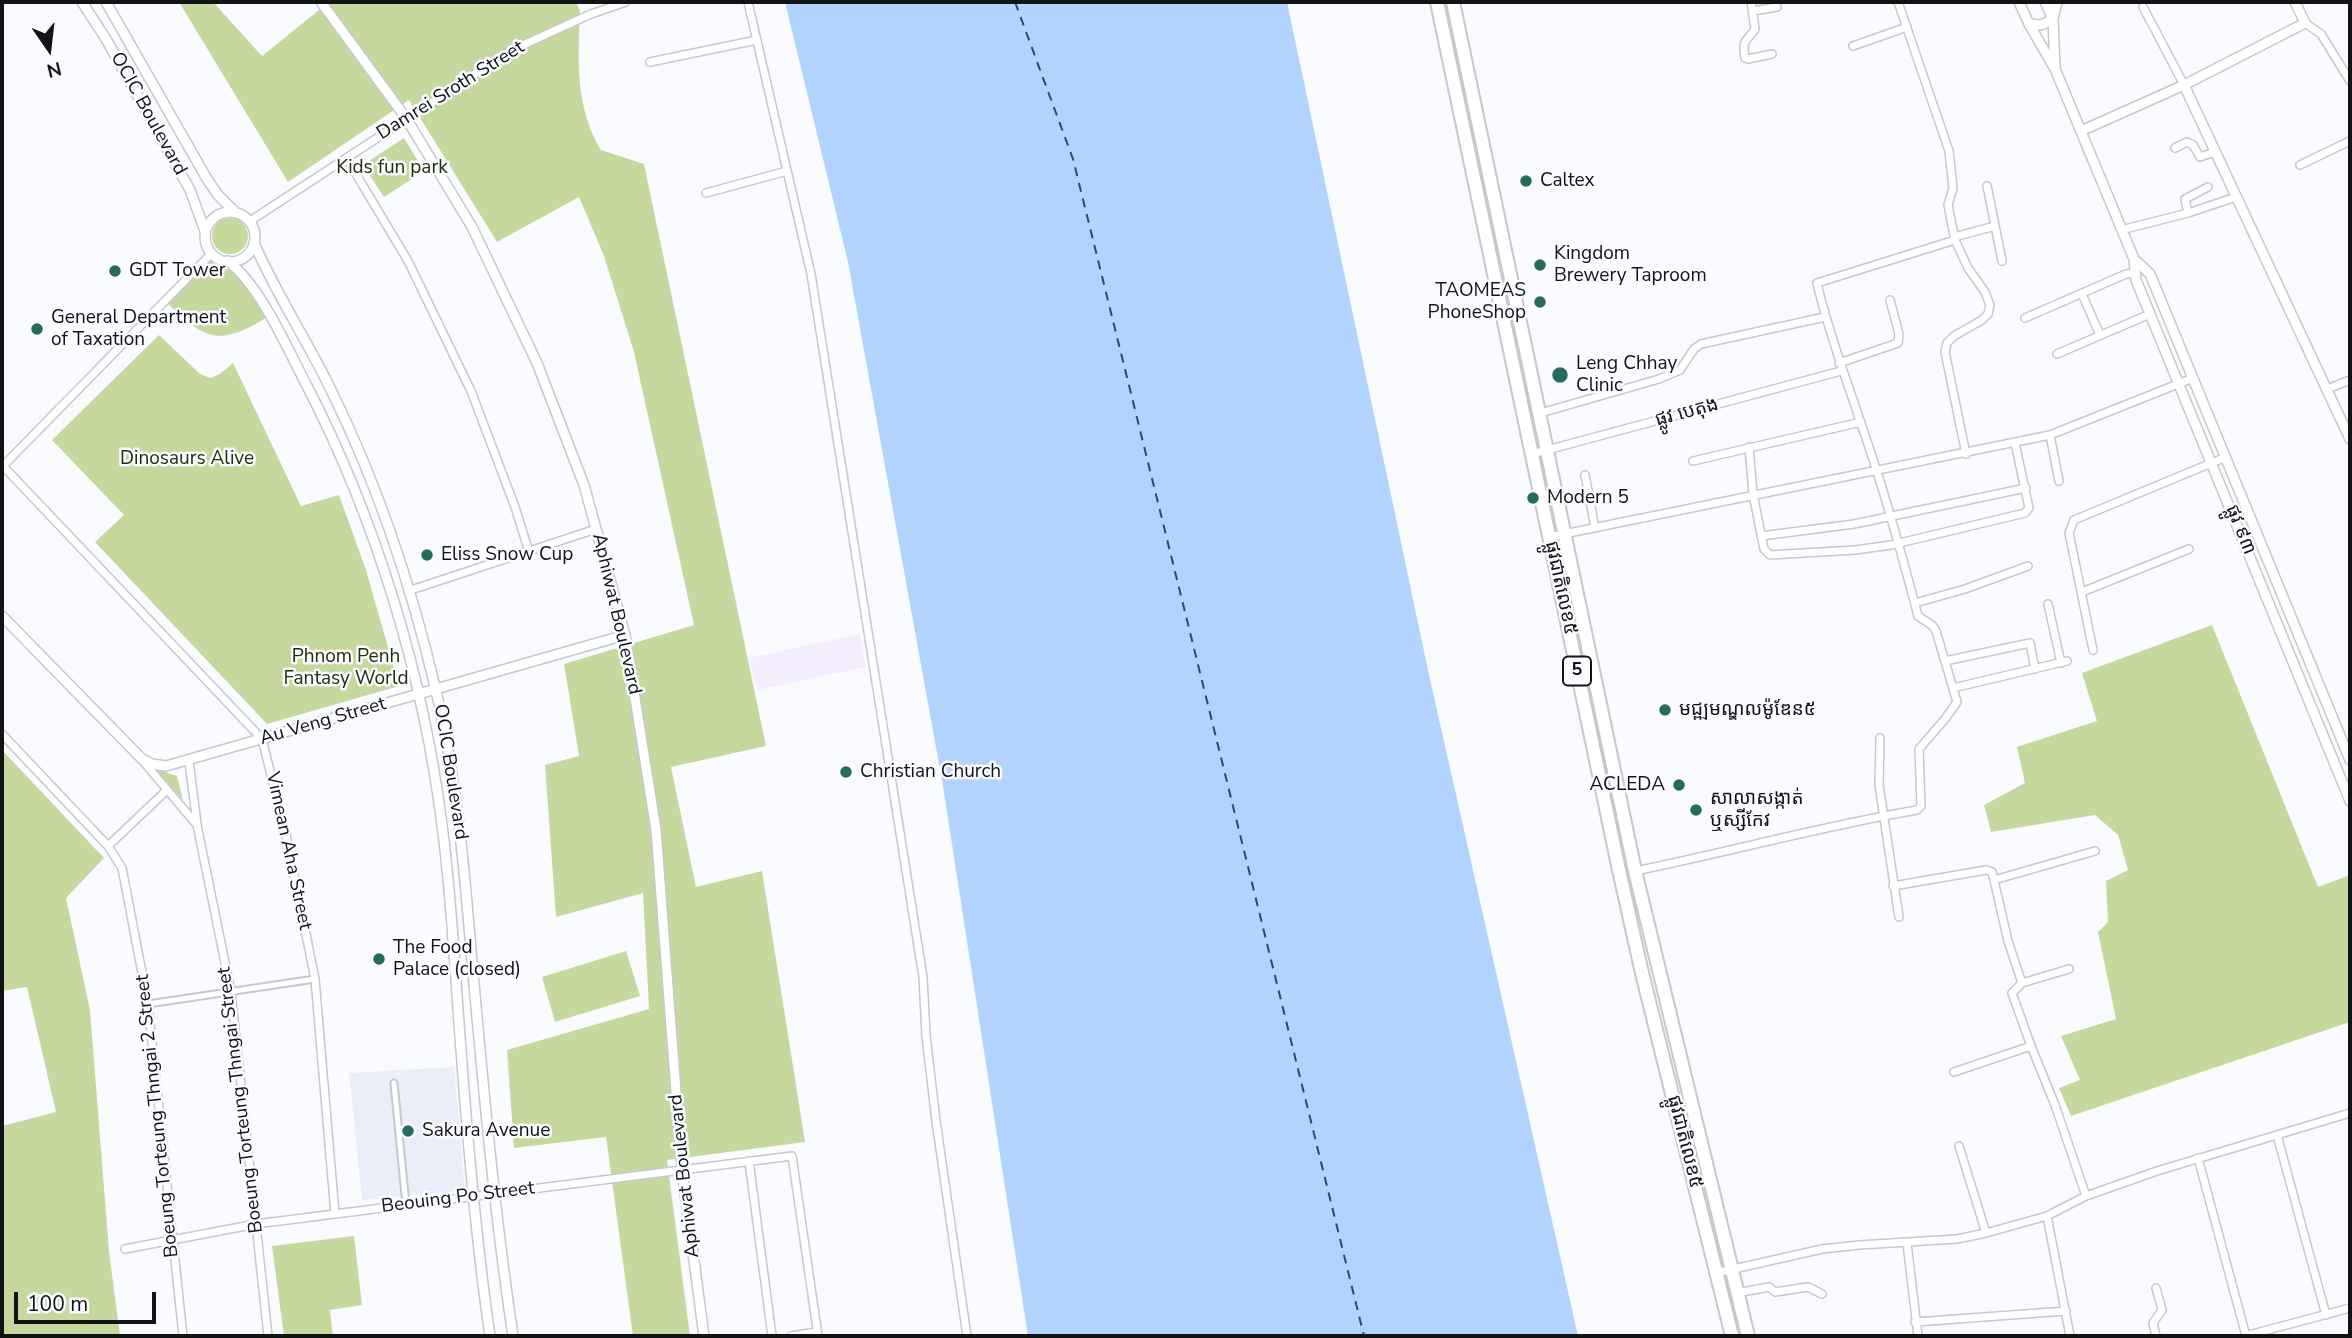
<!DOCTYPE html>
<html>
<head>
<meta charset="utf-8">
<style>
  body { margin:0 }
  #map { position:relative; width:2352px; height:1338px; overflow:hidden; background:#f9fbff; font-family:"Nunito Sans",sans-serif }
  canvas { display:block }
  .frame { position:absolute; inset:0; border:4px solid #121315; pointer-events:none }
  .north { position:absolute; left:14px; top:14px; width:70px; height:70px; -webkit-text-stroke:5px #f9fbff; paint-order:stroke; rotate:166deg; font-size:19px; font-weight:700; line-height:28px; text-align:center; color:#121315 }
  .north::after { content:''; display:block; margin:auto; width:24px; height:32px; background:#121315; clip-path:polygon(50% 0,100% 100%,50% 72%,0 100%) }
  .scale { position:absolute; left:14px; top:1292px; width:142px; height:32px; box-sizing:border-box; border:4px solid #121315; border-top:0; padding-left:9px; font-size:21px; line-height:24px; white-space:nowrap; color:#121315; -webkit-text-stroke:5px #f9fbff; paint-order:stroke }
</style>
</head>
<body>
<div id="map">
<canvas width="2352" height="1338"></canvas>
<div class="frame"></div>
<div class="north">N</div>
<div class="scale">100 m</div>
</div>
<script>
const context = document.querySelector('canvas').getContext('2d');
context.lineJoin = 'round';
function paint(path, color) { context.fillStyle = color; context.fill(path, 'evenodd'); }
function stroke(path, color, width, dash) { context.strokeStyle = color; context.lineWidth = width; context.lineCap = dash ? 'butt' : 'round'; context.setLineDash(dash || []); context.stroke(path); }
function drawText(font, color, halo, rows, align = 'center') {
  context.font = font + ' "Nunito Sans","Noto Sans Khmer",sans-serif'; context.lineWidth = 5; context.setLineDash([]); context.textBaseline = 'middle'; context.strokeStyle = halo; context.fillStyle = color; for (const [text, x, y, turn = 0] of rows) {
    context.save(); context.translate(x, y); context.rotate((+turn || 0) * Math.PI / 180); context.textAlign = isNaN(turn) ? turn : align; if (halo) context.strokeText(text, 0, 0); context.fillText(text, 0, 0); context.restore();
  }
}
const built = new Path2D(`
  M454,1067L465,1190L362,1200L349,1073Z`);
const industrial = new Path2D(`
  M860,634L866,667L757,690L749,658Z`);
const green = new Path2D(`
  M179,2H213L262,56L329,2H576L580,11C578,60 575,107 601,150L644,164L766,746L671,767L696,887L762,871L805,1142L667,1160L690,1336H633L606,1137L514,1148L507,1050L649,1009L643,893L556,917L545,765L579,756L564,664L694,625L634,352L604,256L579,197L497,242L409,100L288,182Z
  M404,138L424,171L384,197L363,165Z
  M212 236a18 18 0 1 1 36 0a18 18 0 1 1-36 0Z
  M211,254L228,261L269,316C218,348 205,340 165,301Z
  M159,335L200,374L210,378L220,374L233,363L301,506L339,495L366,570L399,686L267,724L95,542L124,515L52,440Z
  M2212,625L2318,887L2350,875V1022L2071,1116L2059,1088L2080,1080L2061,1036L2116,1019L2098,932L2108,922L2106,881L2128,870L2118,835L2095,815L1991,832L1984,805L2025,783L2017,747L2097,721L2082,673Z
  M2,750L104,858L66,898L90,1010L109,1251L120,1336H2V1126L56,1112L27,987L2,991Z
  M155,769L177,776L183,800Z
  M626,951L640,996L555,1022L542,977Z
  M354,1236L362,1305L330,1310L333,1336H284L272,1246Z`);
const water = new Path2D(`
  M785,2H1287L1429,675L1578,1336H1028L943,786L848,262Z`);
const ferry = new Path2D(`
  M1015,2L1073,159L1364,1336`);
const pedestrian = new Path2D(`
  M148,1004L315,979
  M394,1083L406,1205`);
const minor = new Path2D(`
  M748,2L811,274L923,977L926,1036L936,1121L967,1336
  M1751,2L1755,29C1746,43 1742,38 1745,58L1748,59L1772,54
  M1898,2L1949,151L1953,188L1948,205L1955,240L1968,268L1985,292L1990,305L1988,314L1982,320L1954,336L1947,343L1945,352L1966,454
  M2143,7L2184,85
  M1753,11L1777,7
  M2305,23L2321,34L2350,81
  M1853,46L1907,27
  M650,62L757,40
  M2175,148L2187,142L2193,145L2200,157L2215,152
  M347,159L408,261L471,391L515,507L529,552
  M2300,165L2350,141
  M1987,186L2002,261
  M706,193L787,171
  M2188,213L2185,199L2208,187
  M250,221L512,50L591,14L626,2
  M2121,230L2188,213L2236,197
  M1954,237L1995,226
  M2082,294L2100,335
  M2025,318L2126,274L2136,273
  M2057,354L2150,314
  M1839,363L1898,343L1899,334L1890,300
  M2327,389L2350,380
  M1537,414L1659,379L1680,370L1694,349L1701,344L1825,317
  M2050,435L2059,481
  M1749,447L1753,494L1764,549L1770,555L1855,550L1891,545L2025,513L2029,508L2015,443
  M1532,454L1841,371
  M1693,461L1861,422
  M3,466L262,739L286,835L315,979L335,1214
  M2,467L211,254
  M1585,475L1595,528
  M1761,536L1854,524L2026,488
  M1549,537L2050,435L2193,378
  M408,591L596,529
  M2082,592L2189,549
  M1915,603L1965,589L2028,566
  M2048,604L2061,663
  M2093,650L2069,533L2074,520L2226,457
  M1945,661L2030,643L2035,669
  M1953,688L2067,661
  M2,734L108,846L122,868L148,1004L183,1336
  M1880,738L1879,785L1899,917
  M142,760L197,825L231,992L268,1336
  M189,761L197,824
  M108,846L167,790
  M1635,871C1729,852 1822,826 1917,810L1921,806L1919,749L1945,719L1957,702L1936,631L1933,626L1918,616C1901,551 1883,485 1860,421C1845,375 1828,331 1817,283L1955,240
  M1994,880L2008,941L2022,983L2069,969
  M1893,886L1986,870L1992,872L1994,880L2095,851
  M2031,1046L2055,1105L2086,1196
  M1954,1072L2031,1046L2012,993L2022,983
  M2277,1135L2326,1315
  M1959,1146L1986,1233
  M2198,1158L2246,1336
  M749,1161L772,1336
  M2047,1216L2070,1336
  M1907,1243L1918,1336
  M125,1249L256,1224L792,1156L818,1336
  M1716,1273L1822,1249L1859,1245L1957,1239L1986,1233L2047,1216L2086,1196L2157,1171L2350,1113
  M1737,1293L1769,1287L1775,1292L1808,1287L1822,1294
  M1915,1322L2066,1311
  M791,1336L817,1332
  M2156,1336L2153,1323L2162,1310L2156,1288
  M2245,1336L2350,1308`);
const tertiary = new Path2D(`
  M82,2L106,39L190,190L205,231
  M106,2L207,179L218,195L236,213
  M321,2L406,118L472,227L537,363L584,485L625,635L656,830L682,1170L704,1336
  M2019,2L2029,24L2055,69L2134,259L2136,280L2350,801
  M2045,2L2053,19
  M2029,24L2041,25L2053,19
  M2055,68L2053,19L2057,2
  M2184,85L2350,439
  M2081,131L2184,85L2305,23L2295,2
  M205 237a25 25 0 1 1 50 0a25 25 0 1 1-50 0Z
  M254,243C276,294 307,340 331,390C378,485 412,588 436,691C458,784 465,878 473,973C484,1095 495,1216 513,1336
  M2134,259L2150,274L2350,760
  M228,261C261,287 286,346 306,384C376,519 423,674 442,825C452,899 455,975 461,1050C468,1145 476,1241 490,1336
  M2,616L142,759L152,764L166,766L625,635`);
const trunk = new Path2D(`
  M1437,2L1619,870L1642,973L1732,1336
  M1453,2L1635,871L1748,1336`);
const markers = [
  [1526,181,7,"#266b5e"],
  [1540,265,7,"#266b5e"],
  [115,271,7,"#266b5e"],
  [1540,302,7,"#266b5e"],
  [37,329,7,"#266b5e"],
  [1560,375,9,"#266b5e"],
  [1533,498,7,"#266b5e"],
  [427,555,7,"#266b5e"],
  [1665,710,7,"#266b5e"],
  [846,772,7,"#266b5e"],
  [1679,785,7,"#266b5e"],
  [1696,810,7,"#266b5e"],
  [379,959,7,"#266b5e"],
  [408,1131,7,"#266b5e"]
];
const shields = [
  [1577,671,28]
];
const shieldNames = [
  ["5",1577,671]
];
const streetNames = [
  ["Damrei Sroth Street",451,91,-32],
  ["OCIC Boulevard",148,114,61],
  ["ផ្លូវ បេតុង",1687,413,-15],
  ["ផ្លូវ ៩៣",2240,530,68],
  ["ផ្លូវជាតិលេខ៥",1560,588,78],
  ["Aphiwat Boulevard",616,614,77],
  ["Au Veng Street",323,722,-16],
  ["OCIC Boulevard",450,772,81],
  ["Vimean Aha Street",288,851,78],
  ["Boeung Torteung Thngai Street",241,1100,-97],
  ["Boeung Torteung Thngai 2 Street",158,1116,-96],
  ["ផ្លូវជាតិលេខ៥",1684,1142,76],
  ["Aphiwat Boulevard",685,1176,-96],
  ["Beouing Po Street",458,1198,-7]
];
const parkNames = [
  ["Kids fun park",392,168],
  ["Dinosaurs Alive",187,459],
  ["Phnom Penh",346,657],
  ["Fantasy World",346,679]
];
const poiNames = [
  ["Caltex",1540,181],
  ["Kingdom",1554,254],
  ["Brewery Taproom",1554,276],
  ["GDT Tower",129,271],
  ["TAOMEAS",1526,291,"right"],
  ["PhoneShop",1526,313,"right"],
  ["General Department",51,318],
  ["of Taxation",51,340],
  ["Leng Chhay",1576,364],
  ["Clinic",1576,386],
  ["Modern 5",1547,498],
  ["Eliss Snow Cup",441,555],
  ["មជ្ឍមណ្ឌលម៉ូឌែន៥",1679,710],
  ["Christian Church",860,772],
  ["ACLEDA",1665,785,"right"],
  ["សាលាសង្កាត់",1710,799],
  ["ឬស្សីកែវ",1710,821],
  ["The Food",393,948],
  ["Palace (closed)",393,970],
  ["Sakura Avenue",422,1131]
];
paint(built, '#e9eef8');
paint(industrial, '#f4edfe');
paint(green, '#c5d99f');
paint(water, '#b1d3fe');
stroke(ferry, '#174f8d', 2, [9, 7]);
stroke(pedestrian, '#c6c8cf', 9);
stroke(minor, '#c6c8cf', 10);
stroke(tertiary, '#c6c8cf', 12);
stroke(trunk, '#c6c8cf', 16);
stroke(pedestrian, '#fff', 5);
stroke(minor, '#fff', 7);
stroke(tertiary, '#fff', 9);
stroke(trunk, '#fff', 12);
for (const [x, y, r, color] of markers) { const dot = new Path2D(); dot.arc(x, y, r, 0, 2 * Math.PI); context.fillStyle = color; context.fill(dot); stroke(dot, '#f9fbff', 2.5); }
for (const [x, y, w] of shields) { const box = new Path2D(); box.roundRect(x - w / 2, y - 14.5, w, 29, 5); context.fillStyle = '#f9fbff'; context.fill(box); stroke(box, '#121315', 2); }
drawText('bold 18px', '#121315', null, shieldNames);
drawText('19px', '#121315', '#f9fbff', streetNames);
drawText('19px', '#242e09', '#f9fbff', parkNames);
drawText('19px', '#121315', '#f9fbff', poiNames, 'left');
</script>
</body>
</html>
